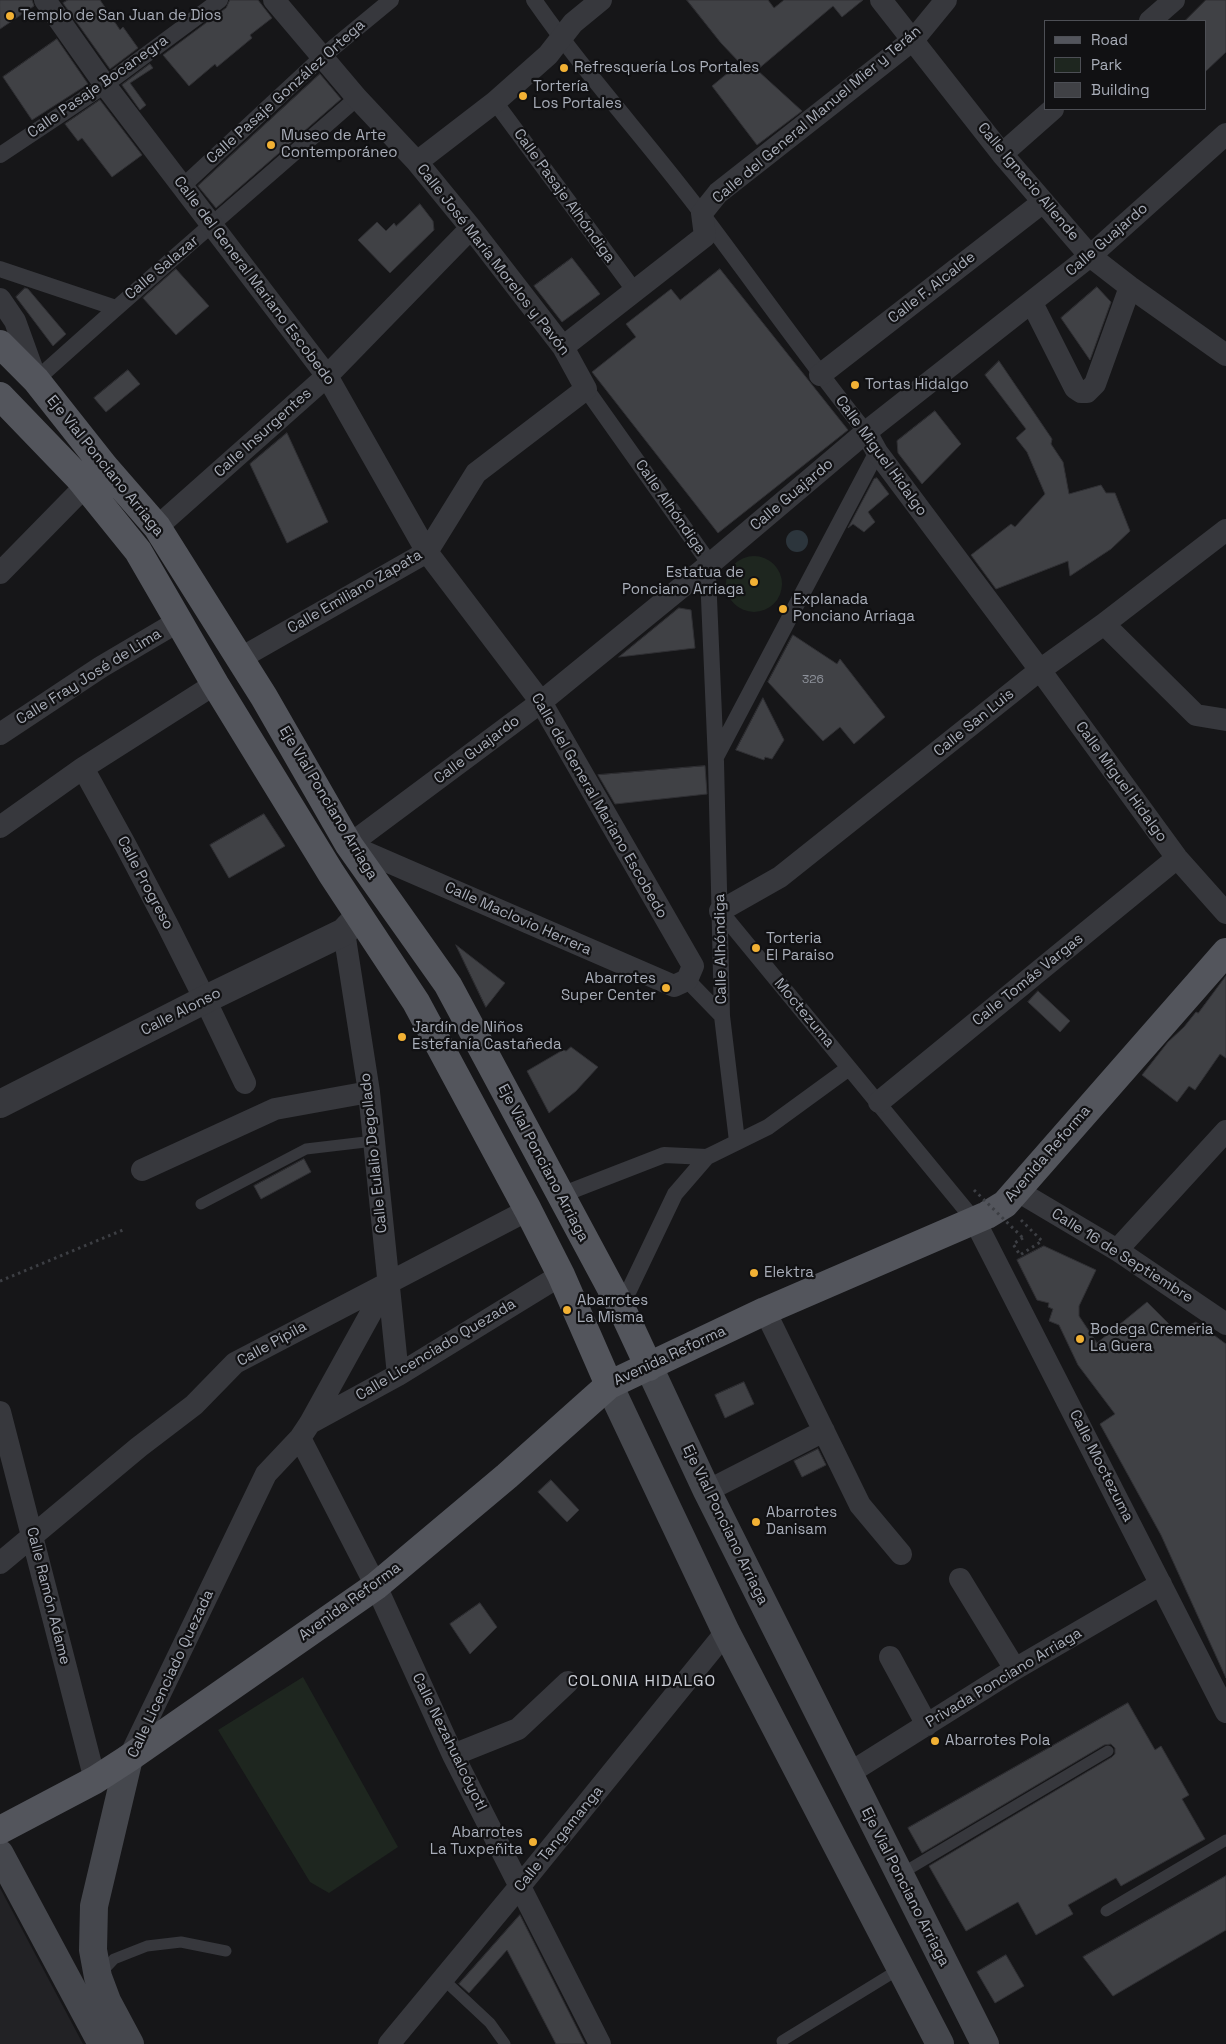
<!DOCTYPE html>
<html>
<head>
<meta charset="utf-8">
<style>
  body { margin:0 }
  #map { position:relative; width:1226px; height:2044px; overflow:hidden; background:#161618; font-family:"Space Grotesk",sans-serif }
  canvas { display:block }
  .legend { position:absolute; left:1044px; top:20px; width:162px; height:90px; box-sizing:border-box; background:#111113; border:1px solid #4d4f55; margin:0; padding:6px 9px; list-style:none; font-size:15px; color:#a8adb8 }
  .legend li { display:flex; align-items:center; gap:10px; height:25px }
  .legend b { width:25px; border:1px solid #4d4f55 }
</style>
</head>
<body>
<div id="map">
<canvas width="1226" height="2044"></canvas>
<ul class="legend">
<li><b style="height:6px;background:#53555c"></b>Road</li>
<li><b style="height:14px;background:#1e261f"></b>Park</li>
<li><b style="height:14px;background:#404145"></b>Building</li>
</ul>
</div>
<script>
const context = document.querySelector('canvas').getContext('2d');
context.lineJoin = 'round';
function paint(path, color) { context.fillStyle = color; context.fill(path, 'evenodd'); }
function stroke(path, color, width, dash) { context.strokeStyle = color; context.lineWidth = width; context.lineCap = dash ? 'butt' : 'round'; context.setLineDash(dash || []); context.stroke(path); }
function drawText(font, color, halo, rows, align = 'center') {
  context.font = font + ' "Space Grotesk",sans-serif'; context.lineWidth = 4.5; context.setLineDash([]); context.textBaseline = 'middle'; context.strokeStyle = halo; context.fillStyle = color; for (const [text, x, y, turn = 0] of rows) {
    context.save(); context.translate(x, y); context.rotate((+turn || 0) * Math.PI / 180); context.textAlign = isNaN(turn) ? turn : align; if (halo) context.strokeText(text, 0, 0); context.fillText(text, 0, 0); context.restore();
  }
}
const built = new Path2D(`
  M0,1888L83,2044H0Z`);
const green = new Path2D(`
  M726 584a28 28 0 1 1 56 0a28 28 0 1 1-56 0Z
  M303,1677L398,1847L329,1893L310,1882L218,1730Z`);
const water = new Path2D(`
  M786 541a11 11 0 1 1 22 0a11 11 0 1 1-22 0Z`);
const building = new Path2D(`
  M0,0H32L34,6L0,29Z
  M68,0H100L120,30L123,27L138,48L110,69L63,3Z
  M230,0H258L272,18L250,35L252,38L217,67L215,64L189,86L163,55L226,8Z
  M687,0H768L774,8L784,0H863L842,17L833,6L757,70L802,111L757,145L712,86L740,63L721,43Z
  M1206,0H1226V52L1205,72V21H1185Z
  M57,39L88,84L32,120L3,77Z
  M150,64L153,68L130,83L146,105L140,110L122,85Z
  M320,74L341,99L216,208L198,186Z
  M100,100L142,155L112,177L82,138L78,141L65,124Z
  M420,204L433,221L434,230L390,273L358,240L377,222L386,231L394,223L396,226Z
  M572,258L600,294L562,322L534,286Z
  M176,269L209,306L176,335L143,298Z
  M720,269L848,430L718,533L592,372L636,337L626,324L671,289L680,300Z
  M1097,287L1111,302L1090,360L1061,318Z
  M25,288L28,289L66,334L53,346L16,297Z
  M999,361L1052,439L1051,444L1063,462L1069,494L1101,485L1106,493H1115L1130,531L1111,549L1070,576L1068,561L996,589L971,555L1011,524L1015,527L1045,494L1027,452L1016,438L1026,429L985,375Z
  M128,370L140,384L106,412L94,398Z
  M935,411L961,444L922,484L898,453L897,441Z
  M287,433L328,522L287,543L250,464Z
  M877,478L889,494L868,512L875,522L864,532L853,524L848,528L874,479Z
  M679,608L691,610L695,648L619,657Z
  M793,635L837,664L840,659L885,717L854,744L840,727L823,741L768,682Z
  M763,698L784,740L772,759L765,757L764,760L736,750Z
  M705,766L707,794L615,804L598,775Z
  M264,814L285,846L229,878L210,845Z
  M456,945L505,983L486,1007Z
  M1226,976V1058L1220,1054L1195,1090L1189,1086L1177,1102L1142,1075L1168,1042L1184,1027L1196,1012L1198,1013Z
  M1038,991L1070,1021L1060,1032L1028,1002Z
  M571,1047L598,1067L576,1091L549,1113L527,1071L563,1050L566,1051Z
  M304,1159L311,1172L261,1199L254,1186Z
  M1044,1246L1096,1270L1079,1306V1316L1097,1343L1147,1302L1176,1331L1196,1322L1226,1344V1678L1161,1535L1100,1424L1115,1414L1078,1365L1059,1325L1049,1321L1053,1309L1048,1307L1049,1303L1037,1300L1017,1260Z
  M744,1382L754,1404L725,1418L715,1395Z
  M818,1449L826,1465L802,1477L794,1461Z
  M551,1480L579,1510L567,1522L538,1492Z
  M480,1603L497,1627L470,1654L450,1624Z
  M1128,1703L1155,1750L1161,1746L1189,1795L1182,1799L1205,1839L1121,1886L1116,1878L1068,1905L1073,1914L1036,1935L1018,1902L966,1931L929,1866L1112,1757L1115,1754V1748L1111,1744L1104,1745L922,1853L908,1828Z
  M1226,1876V1930L1113,1996L1083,1957Z
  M520,1915L585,2044H556L507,1950L469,1993L459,1984Z
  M1006,1955L1024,1986L995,2003L977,1972Z`);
const path = new Path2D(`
  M1021,1220L1042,1241L1020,1255L1013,1244L1023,1238
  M0,1281L123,1230`);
const service = new Path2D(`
  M201,1204L306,1149L374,1141
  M899,1875L1108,1751
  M1106,1911L1226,1840
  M100,1974L114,1959L147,1946L181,1942L226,1951
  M443,1979L490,2023L505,2044
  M782,2041L901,1968`);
const pedestrian = new Path2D(`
  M534,0C586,75 648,142 702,214C757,287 809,361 866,432
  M495,102L634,290
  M0,155L105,85L220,0
  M183,186L322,57L391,0
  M0,269L116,308
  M36,380C142,284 250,192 357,98
  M586,389L710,564L708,575L716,762L722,1016L737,1141
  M716,757L877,452
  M720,911L975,1221
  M687,980L722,1016
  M561,1195L664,1155L707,1157
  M621,1307L675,1194L707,1157L768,1127L849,1068`);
const minor = new Path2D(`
  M45,0L105,85L327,376L427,552L541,702L693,966L687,980L674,986L349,845L541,702L710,564L866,432L1090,256L1226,134
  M881,0L1002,154L1090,256L1130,287L1226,355
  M1150,21L1174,0
  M1002,154L1053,109
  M417,162L495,102L548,55L573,23L601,0
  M0,299L15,321L36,379
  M1032,303L1075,388L1081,392H1087L1095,384L1130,287
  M563,347L705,236L702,213L718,193L914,39L946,0
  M820,375L1043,202
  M866,432L877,452L1040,670L1177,858L1226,913
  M157,527L327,376L471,228
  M0,573L97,474
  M1104,624L1196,715L1226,720
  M239,659L427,552L476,473L586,389L563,347L471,228L417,162L357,98L274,0
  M0,734L101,667L179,621
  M83,768C141,871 195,976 245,1083
  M0,827L83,768L215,684
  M720,911L780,877L1040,670L1104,624L1226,530
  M344,932L369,1092L398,1375
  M879,1102L1177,858
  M142,1170L275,1109L369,1092
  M1016,1190L1117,1250L1226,1324
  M975,1221L1226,1712
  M1117,1250L1226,1131
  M765,1311L860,1505L901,1554
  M0,1412L95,1780
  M310,1423L398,1375L561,1275
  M300,1438L376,1586L453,1755L600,2044
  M707,1491L824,1431
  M0,1563L139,1447L194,1405L235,1363L528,1210
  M960,1579L1015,1669
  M890,1657L927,1725
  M453,1755L518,1729L568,1682
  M129,1758L266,1474L300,1438L310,1423L388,1282
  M848,1774L1015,1669L1161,1584
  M389,2044L520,1886L726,1632`);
const tertiary = new Path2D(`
  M0,1104L206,999L344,932L358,917`);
const secondary = new Path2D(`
  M649,1367L707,1491L985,2044
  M609,1385L726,1632L940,2044
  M129,1758L94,1906L93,1950L98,1977L107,2001L130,2044
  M0,1854L102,2044`);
const primary = new Path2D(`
  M0,344L36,380L104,466L157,527L264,697L349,845L448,985L621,1307L649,1367
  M0,396L79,478L138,551L215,684L331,873L416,1002L528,1210L561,1275L609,1385
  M0,1830L95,1780L129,1758L376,1586L507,1476L609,1385L765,1311L987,1215L1005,1204L1226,952`);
const pathBridge = new Path2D(`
  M974,1190L1023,1238`);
const markers = [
  [10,16,5,"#f2b134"],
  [564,68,5,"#f2b134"],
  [523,96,5,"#f2b134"],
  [271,145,5,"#f2b134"],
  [855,385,5,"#f2b134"],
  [754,582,5,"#f2b134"],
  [783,609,5,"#f2b134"],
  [756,948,5,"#f2b134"],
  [666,988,5,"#f2b134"],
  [402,1037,5,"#f2b134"],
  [754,1273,5,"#f2b134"],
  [567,1310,5,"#f2b134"],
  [1080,1339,5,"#f2b134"],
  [756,1522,5,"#f2b134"],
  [935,1741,5,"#f2b134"],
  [533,1842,5,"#f2b134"]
];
const numberNames = [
  ["326",813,680]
];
const poiNames = [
  ["Templo de San Juan de Dios",20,16],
  ["Refresquería Los Portales",574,68],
  ["Tortería",533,87],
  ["Los Portales",533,104],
  ["Museo de Arte",281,136],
  ["Contemporáneo",281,153],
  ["Tortas Hidalgo",865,385],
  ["Estatua de",744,573,"right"],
  ["Ponciano Arriaga",744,590,"right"],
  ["Explanada",793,600],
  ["Ponciano Arriaga",793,617],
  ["Torteria",766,939],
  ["El Paraiso",766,956],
  ["Abarrotes",656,979,"right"],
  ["Super Center",656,996,"right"],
  ["Jardín de Niños",412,1028],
  ["Estefanía Castañeda",412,1045],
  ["Elektra",764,1273],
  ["Abarrotes",577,1301],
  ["La Misma",577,1318],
  ["Bodega Cremeria",1090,1330],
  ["La Guera",1090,1347],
  ["Abarrotes",766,1513],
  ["Danisam",766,1530],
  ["Abarrotes Pola",945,1741],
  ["Abarrotes",523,1833,"right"],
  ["La Tuxpeñita",523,1850,"right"]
];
const streetNames = [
  ["Calle Pasaje Bocanegra",98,87,-35],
  ["Calle Pasaje González Ortega",286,92,-42],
  ["Calle del General Manuel Mier y Terán",817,115,-40],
  ["Calle Ignacio Allende",1028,182,50],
  ["Calle Pasaje Alhóndiga",564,196,54],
  ["Calle Guajardo",1107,240,-41],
  ["Calle José María Morelos y Pavón",493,260,52],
  ["Calle Salazar",162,268,-40],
  ["Calle del General Mariano Escobedo",254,281,53],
  ["Calle F. Alcalde",932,288,-38],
  ["Calle Insurgentes",263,433,-42],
  ["Calle Miguel Hidalgo",881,456,54],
  ["Eje Vial Ponciano Arriaga",105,466,51],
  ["Calle Guajardo",792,495,-40],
  ["Calle Alhóndiga",670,507,55],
  ["Calle Emiliano Zapata",355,592,-30],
  ["Calle Fray José de Lima",89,677,-32],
  ["Calle San Luis",974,723,-39],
  ["Calle Guajardo",477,750,-37],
  ["Calle Miguel Hidalgo",1121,782,54],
  ["Eje Vial Ponciano Arriaga",328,803,59],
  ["Calle del General Mariano Escobedo",599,806,60],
  ["Calle Progreso",145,883,62],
  ["Calle Maclovio Herrera",518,919,24],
  ["Calle Alhóndiga",721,949,-91],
  ["Calle Tomás Vargas",1028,980,-39],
  ["Calle Alonso",181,1012,-27],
  ["Moctezuma",804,1013,50],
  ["Calle Eulalio Degollado",374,1153,-96],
  ["Avenida Reforma",1048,1154,-49],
  ["Eje Vial Ponciano Arriaga",543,1163,62],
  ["Calle 16 de Septiembre",1122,1256,32],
  ["Calle Pípila",272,1344,-29],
  ["Calle Licenciado Quezada",436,1350,-31],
  ["Avenida Reforma",670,1356,-25],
  ["Calle Moctezuma",1101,1466,63],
  ["Eje Vial Ponciano Arriaga",725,1525,64],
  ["Calle Ramón Adame",48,1596,76],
  ["Avenida Reforma",350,1602,-36],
  ["Calle Licenciado Quezada",171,1674,-65],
  ["Privada Ponciano Arriaga",1004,1678,-31],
  ["Calle Nezahualcóyotl",449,1742,64],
  ["Calle Tangamanga",559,1839,-51],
  ["Eje Vial Ponciano Arriaga",905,1887,63]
];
const neighbourhoodNames = [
  ["COLONIA HIDALGO",642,1682]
];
paint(built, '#222225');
paint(green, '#1e261f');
paint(water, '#2c353c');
paint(building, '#404145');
stroke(building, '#303034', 1);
stroke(path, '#3d3f44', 3, [2.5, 4]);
stroke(service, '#37383d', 11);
stroke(pedestrian, '#37383d', 16);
stroke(minor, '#37383d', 22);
stroke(tertiary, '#37383d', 28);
stroke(secondary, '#45474d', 28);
stroke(primary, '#53555c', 28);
stroke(pathBridge, '#3d3f44', 3, [2.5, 4]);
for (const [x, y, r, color] of markers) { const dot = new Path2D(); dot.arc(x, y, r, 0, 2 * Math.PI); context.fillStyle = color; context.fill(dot); stroke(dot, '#111113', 2); }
drawText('12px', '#8e929b', null, numberNames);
drawText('15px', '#a8adb8', '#111113', poiNames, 'left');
drawText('15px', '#a8adb8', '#111113', streetNames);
context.letterSpacing = '1px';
drawText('16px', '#c9ccd4', '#111113', neighbourhoodNames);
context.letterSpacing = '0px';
</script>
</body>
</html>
